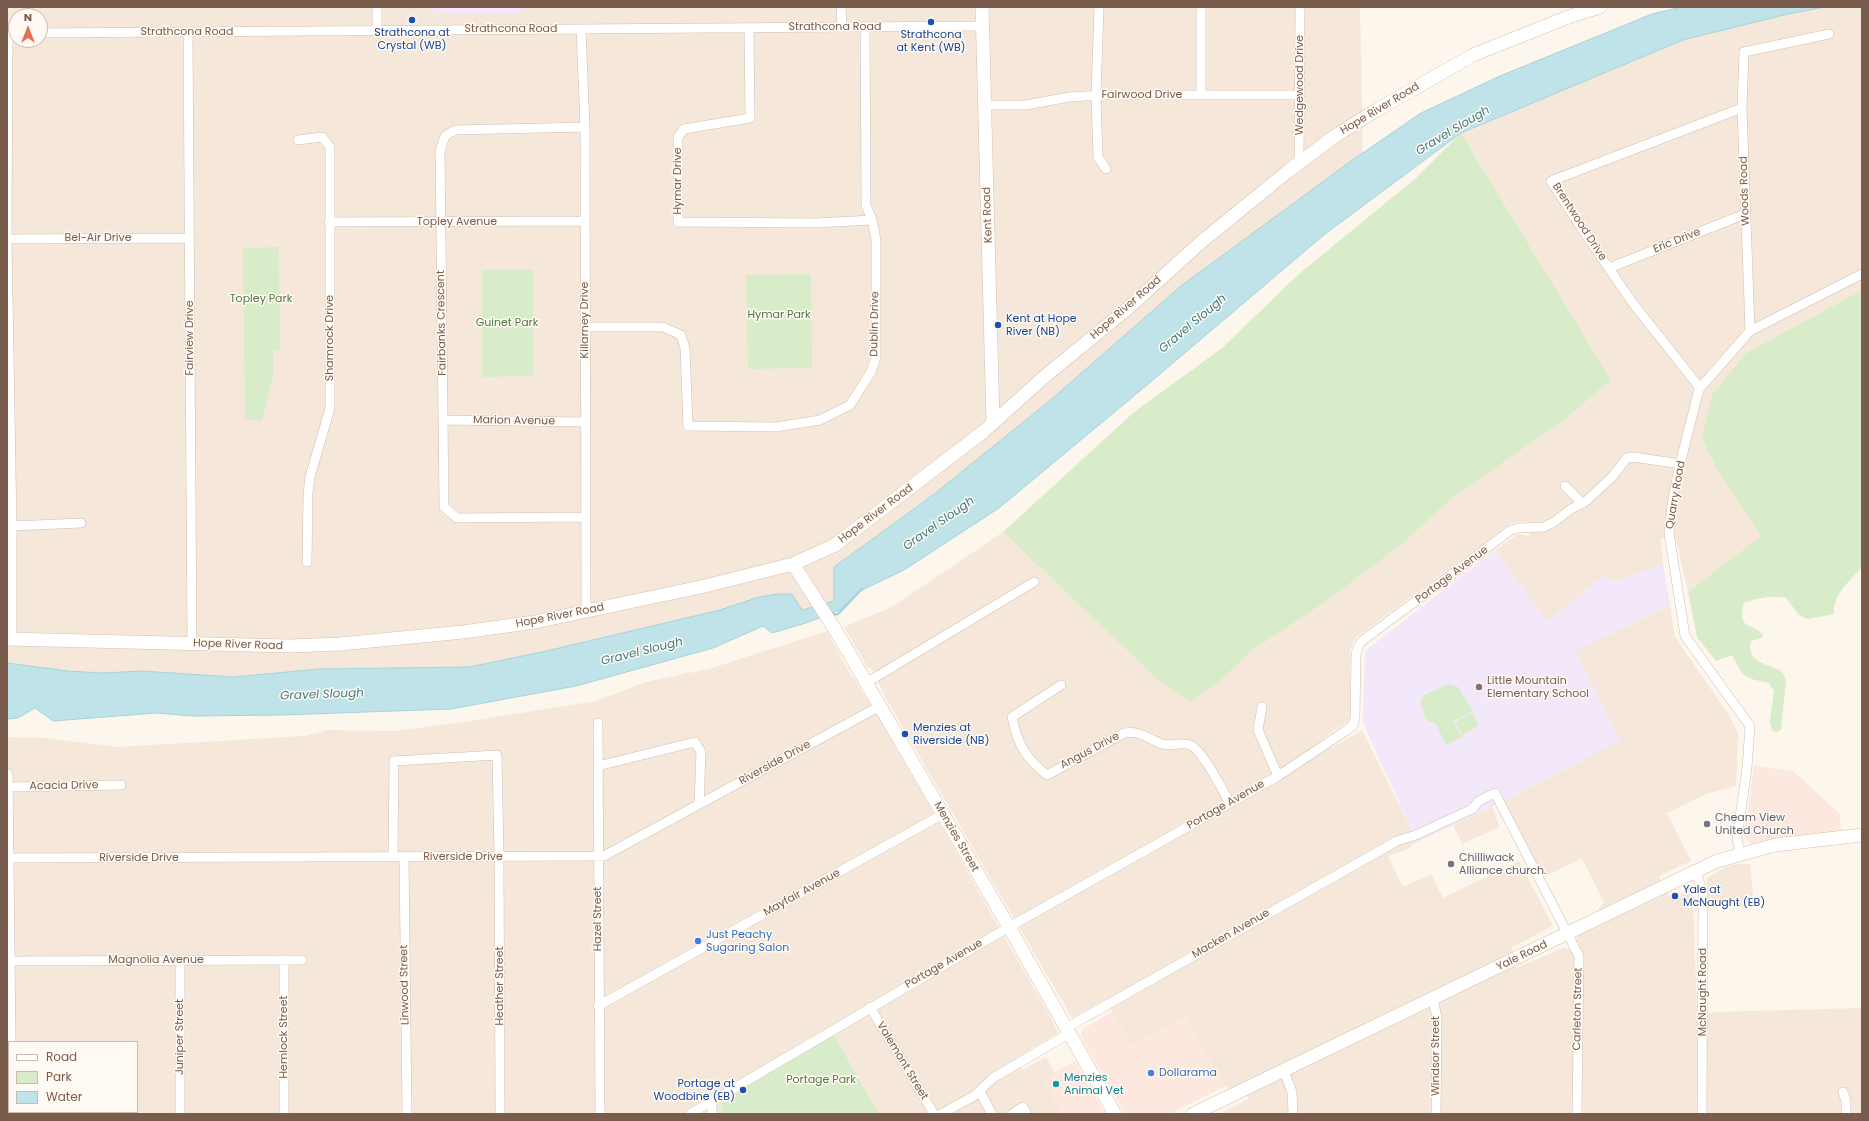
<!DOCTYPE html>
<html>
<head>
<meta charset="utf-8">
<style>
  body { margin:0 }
  #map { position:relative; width:1869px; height:1121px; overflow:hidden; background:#fdf6ec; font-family:Poppins,sans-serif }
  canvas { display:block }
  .frame { position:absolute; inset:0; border:8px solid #7a5c4d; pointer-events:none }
  .legend { position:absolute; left:8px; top:1041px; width:130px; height:72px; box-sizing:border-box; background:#fffaf3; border:1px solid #cabbb1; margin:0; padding:5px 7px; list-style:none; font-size:12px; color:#7a5c4d }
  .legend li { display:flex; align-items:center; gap:8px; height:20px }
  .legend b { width:20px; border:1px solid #cabbb1 }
  .north { position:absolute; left:8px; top:8px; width:40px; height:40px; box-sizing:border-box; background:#fffaf3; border:1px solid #cabbb1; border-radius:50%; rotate:0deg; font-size:11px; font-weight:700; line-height:16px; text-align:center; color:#7a5c4d }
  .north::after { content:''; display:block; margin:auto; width:14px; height:18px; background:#e76f51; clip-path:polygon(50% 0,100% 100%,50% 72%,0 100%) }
</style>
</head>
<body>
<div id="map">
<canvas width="1869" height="1121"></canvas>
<div class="frame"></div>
<ul class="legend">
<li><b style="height:5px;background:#fff"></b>Road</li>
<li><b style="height:11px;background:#d8ecc9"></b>Park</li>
<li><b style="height:11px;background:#bfe3e8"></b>Water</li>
</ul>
<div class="north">N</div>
</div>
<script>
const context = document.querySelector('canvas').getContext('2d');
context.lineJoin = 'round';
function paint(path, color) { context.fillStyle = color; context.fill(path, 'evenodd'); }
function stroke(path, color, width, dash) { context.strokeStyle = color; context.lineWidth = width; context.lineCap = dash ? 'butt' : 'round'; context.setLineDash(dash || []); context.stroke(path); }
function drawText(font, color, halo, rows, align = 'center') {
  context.font = font + ' Poppins,sans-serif'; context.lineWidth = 3; context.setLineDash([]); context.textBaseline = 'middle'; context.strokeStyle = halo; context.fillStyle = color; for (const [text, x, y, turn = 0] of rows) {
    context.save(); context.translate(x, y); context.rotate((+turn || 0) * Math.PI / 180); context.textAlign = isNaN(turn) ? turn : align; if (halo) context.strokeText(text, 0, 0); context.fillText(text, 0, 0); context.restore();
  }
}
const residential = new Path2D(`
  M7,7H434V14H521V7H1360L1363,153L1053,398L933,495L834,567L835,601L802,610L759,597L720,610L542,652L469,667L320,669L233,677L143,671L103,673L40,668L7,663ZM16,16H40V40H16Z
  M1825,7H1862V290L1746,353L1720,475L1761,536L1688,592L1676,539L1661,538L1663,563L1613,583L1605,575L1547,621L1495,550L1518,534L1528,536L1540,522H1517L1509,525L1355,638L1350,650V720L1325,737L1332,748L1362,730L1413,833V844L1408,849L1388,856L1403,887L1431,874L1443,898L1519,861L1553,926L1512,947L1516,968L1563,948L1568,950L1604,902L1582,858L1542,878L1504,801L1619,741L1575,651L1670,605L1675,637L1730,717L1738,733L1736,786L1706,794L1667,813L1691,861L1659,876L1671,898L1687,891L1693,897L1697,1015L1714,1012L1862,1008V1114H1220L1250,1098L1225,1086L1185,1017L1132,1046L1105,1000L1072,1018L888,702L871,668H868L844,627L892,607L1003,532L1158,680L1222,679L1250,652L1324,603L1401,545L1452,498L1563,421L1611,380L1461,133L1684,40L1788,14Z
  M827,631L848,670L879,718L1052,1020L1058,1033L1056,1034L1016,1058L1023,1070L1046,1057L1056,1075L1045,1084L1063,1114H879L833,1033L722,1101V1114H7V737L46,738L117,747L304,736L328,730L396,731L471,721L596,701L646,682L712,668ZM9,1042H137V1112H9Z
  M1492,807L1500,827L1462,844L1453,825Z
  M1737,864H1750L1754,904L1708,909L1707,878L1725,867Z`);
const commercial = new Path2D(`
  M1754,766L1793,771L1840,814L1841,831L1754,845L1751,844L1746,838L1745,831Z
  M1112,1012L1132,1046L1185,1017L1225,1086L1170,1114H1125L1081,1037V1032L1083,1029Z
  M1075,1061L1094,1095L1106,1114H1063L1045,1084L1056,1075L1055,1072Z`);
const education = new Path2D(`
  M434,7H521V14H434Z
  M1495,550L1547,621L1605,575L1613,583L1663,563L1670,605L1575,651L1620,741L1498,804L1413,844V833L1363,723L1365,651Z`);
const green = new Path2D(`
  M1461,133L1611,380L1563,421L1452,498L1401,545L1324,603L1250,652L1222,679L1190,701L1158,680L1003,532L1133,413L1222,348L1300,273L1416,178Z
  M279,247L280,350L273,351V377L262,420H245L243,248Z
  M482,270H533V376L482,377Z
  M811,274L812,368L748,369L746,275Z
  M1862,290V567C1849,582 1833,594 1834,614L1808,619L1799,615L1786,598C1771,595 1758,598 1744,603C1736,631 1753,622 1763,635L1762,638L1751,641C1745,662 1768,664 1781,671L1786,679L1781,730L1777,732L1772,731L1770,721L1774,691L1769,683C1742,677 1745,679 1732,655L1716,661L1697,637L1688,592L1761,536L1720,475L1702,438L1712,395L1746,353Z
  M1449,684L1458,687L1473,711L1453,721L1462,737L1446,745L1436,724L1426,720L1420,702L1424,695Z
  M1472,713L1479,726L1462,735L1455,722Z
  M833,1033L879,1114H722V1102Z`);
const water = new Path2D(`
  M1682,7H1825L1788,14L1683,40L1461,133L1325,234L1147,385L999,508L904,570L860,591L840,610L806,623L772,633L763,626L713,648L576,686L451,709L281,715L193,716L156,713L53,721L35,708L18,718L7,719V663L68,671L103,673L143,671L233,677L320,669L469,667L542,652L720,610L759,597L778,594H792L802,610L834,601V567L933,495L1053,398L1181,286L1351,161L1421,113L1500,76L1652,14Z`);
const stream = new Path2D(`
  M830,615L838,614L862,589`);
const street = new Path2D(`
  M377,7V30
  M841,7L842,27
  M1099,7L1096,96L1098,157L1106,169
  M749,28L750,118L684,129L678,137V222L816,223L872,220
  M581,29L585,127L586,611
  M40,33L982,26
  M188,33L192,643
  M1201,95V7
  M984,105H1026L1069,97L1102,95H1300
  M585,127L455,130L445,136L440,151L444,507L457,518L586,517
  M298,140L322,137L330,147V408L310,477L308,493L307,562
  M1299,163L1300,7
  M329,222L585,221
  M7,239L189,238
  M1609,268L1745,214
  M585,327H663L681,335L685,348L688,426L776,427L820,420L850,405L871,372L876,357V240L872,220L866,205L865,27
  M1750,331L1742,108L1744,52L1829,34
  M1700,388L1632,302L1584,232L1551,181L1742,108
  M443,420L585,422
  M1565,486L1582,503
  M12,526L81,523
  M12,639V526L7,239L8,43L10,35L16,34
  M866,683L1034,582
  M1061,685L1012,717C1017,743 1026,759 1047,775L1124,733C1139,730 1149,739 1162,744C1171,747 1181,741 1190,745C1202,749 1223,791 1230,803
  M1262,707L1258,730L1278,776
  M598,723L600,1114
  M598,766L695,742L701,752L699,804
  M8,774L11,1042
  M8,787L121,785
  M1740,854L1737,838L1747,768L1750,726L1685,636L1669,533C1672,486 1687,439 1698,393L1700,388L1750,331L1862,274
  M393,857L394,761L497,755L499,857
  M404,857L407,1114
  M499,857L500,1114
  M7,858L604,856L880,706
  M1696,871L1703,894L1702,1114
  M180,960V1114
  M284,960V1114
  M10,961L302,960
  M1433,999L1437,1018L1436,1114
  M598,1006L943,814
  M870,1007L934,1114
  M1066,1028L1397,841L1416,835L1472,809L1479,801L1495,793L1579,956L1577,1114
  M7,1063H9
  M1284,1071L1292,1092L1293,1114
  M980,1092L992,1114
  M1843,1092L1846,1101V1114
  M712,1102V1114
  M11,1112V1114
  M690,1114L1009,927L1230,803L1278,776L1347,730L1353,725L1355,718L1356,654L1358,647L1362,641L1511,530L1519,528L1544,527L1554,522L1571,509L1585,502L1612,477L1627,458L1633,457L1681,464
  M941,1114L974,1096L993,1078L1068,1034
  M1012,1114L1023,1107L1027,1114`);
const secondary = new Path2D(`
  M982,7L993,423
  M793,564L836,631L1009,927L1115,1114
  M7,639L290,646L340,644L463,632L535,622L705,586L793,564L835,545L983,432L1044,377L1127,309L1200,243L1287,172L1335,136L1375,111L1473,55L1571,16L1600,7
  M1193,1114L1717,861L1775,845L1862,835`);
const markers = [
  [412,20,4,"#1a4fb4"],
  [931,22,4,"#1a4fb4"],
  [998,325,4,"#1a4fb4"],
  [1479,687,4,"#8d6e63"],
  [905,734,4,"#1a4fb4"],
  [1707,824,4,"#6b7280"],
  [1451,864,4,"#6b7280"],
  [1675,896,4,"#1a4fb4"],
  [698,941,4,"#3f7fe0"],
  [1151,1073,4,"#3f7fe0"],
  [1056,1084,4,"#0f9aa8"],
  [743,1090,4,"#1a4fb4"]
];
const streetNames = [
  ["Strathcona Road",835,27],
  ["Strathcona Road",511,29],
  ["Strathcona Road",187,32],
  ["Wedgewood Drive",1300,85,-90],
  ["Fairwood Drive",1142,95],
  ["Hope River Road",1380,109,-31],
  ["Hymar Drive",678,181,-90],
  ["Woods Road",1745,191,-92],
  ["Kent Road",988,215,-92],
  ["Topley Avenue",457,222],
  ["Brentwood Drive",1579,222,57],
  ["Bel-Air Drive",98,238],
  ["Eric Drive",1677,241,-22],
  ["Hope River Road",1126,308,-41],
  ["Killarney Drive",585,320,-90],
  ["Fairbanks Crescent",442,323,-91],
  ["Dublin Drive",875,324,-89],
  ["Fairview Drive",190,338,-90],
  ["Shamrock Drive",330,338,-90],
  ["Marion Avenue",514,421,1],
  ["Quarry Road",1676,495,-80],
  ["Hope River Road",876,514,-37],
  ["Portage Avenue",1452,575,-37],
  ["Hope River Road",560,616,-11],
  ["Hope River Road",238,645,2],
  ["Angus Drive",1090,751,-28],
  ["Riverside Drive",775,763,-29],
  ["Acacia Drive",64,786,-1],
  ["Portage Avenue",1226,805,-30],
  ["Menzies Street",956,837,60],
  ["Riverside Drive",463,857],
  ["Riverside Drive",139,858],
  ["Mayfair Avenue",802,893,-29],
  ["Hazel Street",598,919,-90],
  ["Macken Avenue",1231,934,-30],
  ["Yale Road",1522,956,-26],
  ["Magnolia Avenue",156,960],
  ["Portage Avenue",944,964,-30],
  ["Linwood Street",405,985,-91],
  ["Heather Street",500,986,-90],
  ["McNaught Road",1703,992,-90],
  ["Carleton Street",1578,1009,-89],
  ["Juniper Street",180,1037,-90],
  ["Hemlock Street",284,1037,-90],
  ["Windsor Street",1436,1056,-90],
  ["Valemont Street",902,1061,59]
];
const transitNames = [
  ["Strathcona at",412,33,"center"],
  ["Crystal (WB)",412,46,"center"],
  ["Strathcona",931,35,"center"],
  ["at Kent (WB)",931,48,"center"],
  ["Kent at Hope",1006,319],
  ["River (NB)",1006,332],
  ["Menzies at",913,728],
  ["Riverside (NB)",913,741],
  ["Yale at",1683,890],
  ["McNaught (EB)",1683,903],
  ["Portage at",735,1084,"right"],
  ["Woodbine (EB)",735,1097,"right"]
];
const parkNames = [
  ["Topley Park",261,299],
  ["Hymar Park",779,315],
  ["Guinet Park",507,323],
  ["Portage Park",821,1080]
];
const educationNames = [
  ["Little Mountain",1487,681],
  ["Elementary School",1487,694]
];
const worshipNames = [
  ["Cheam View",1715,818],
  ["United Church",1715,831],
  ["Chilliwack",1459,858],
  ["Alliance church.",1459,871]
];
const shopNames = [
  ["Just Peachy",706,935],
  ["Sugaring Salon",706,948],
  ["Dollarama",1159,1073]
];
const cultureNames = [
  ["Menzies",1064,1078],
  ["Animal Vet",1064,1091]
];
const waterNames = [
  ["Gravel Slough",1453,131,-31],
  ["Gravel Slough",1193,324,-40],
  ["Gravel Slough",939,524,-35],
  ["Gravel Slough",642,652,-14],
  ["Gravel Slough",322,695,-2]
];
paint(residential, '#f5e8da');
paint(commercial, '#fde8e0');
paint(education, '#f3e8fa');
paint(green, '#d8ecc9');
paint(water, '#bfe3e8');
stroke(water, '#a5d3da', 1);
stroke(stream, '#a5d3da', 2.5);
stroke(street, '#d1beb0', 10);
stroke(secondary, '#d6c0b0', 14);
stroke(street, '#fff', 9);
stroke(secondary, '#fff', 13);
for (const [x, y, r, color] of markers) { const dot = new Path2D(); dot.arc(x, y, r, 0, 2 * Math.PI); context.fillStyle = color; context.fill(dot); stroke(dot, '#fffaf3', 1.5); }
drawText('11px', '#7a5c4d', '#fffaf3', streetNames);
drawText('11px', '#164399', '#fffaf3', transitNames, 'left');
drawText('11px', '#537a41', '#fffaf3', parkNames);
drawText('11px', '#785e54', '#fffaf3', educationNames, 'left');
drawText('11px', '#5b616d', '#fffaf3', worshipNames, 'left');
drawText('11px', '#366cbe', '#fffaf3', shopNames, 'left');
drawText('11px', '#0d838f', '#fffaf3', cultureNames, 'left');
drawText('italic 12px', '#437c86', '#fffaf3', waterNames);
</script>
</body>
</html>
